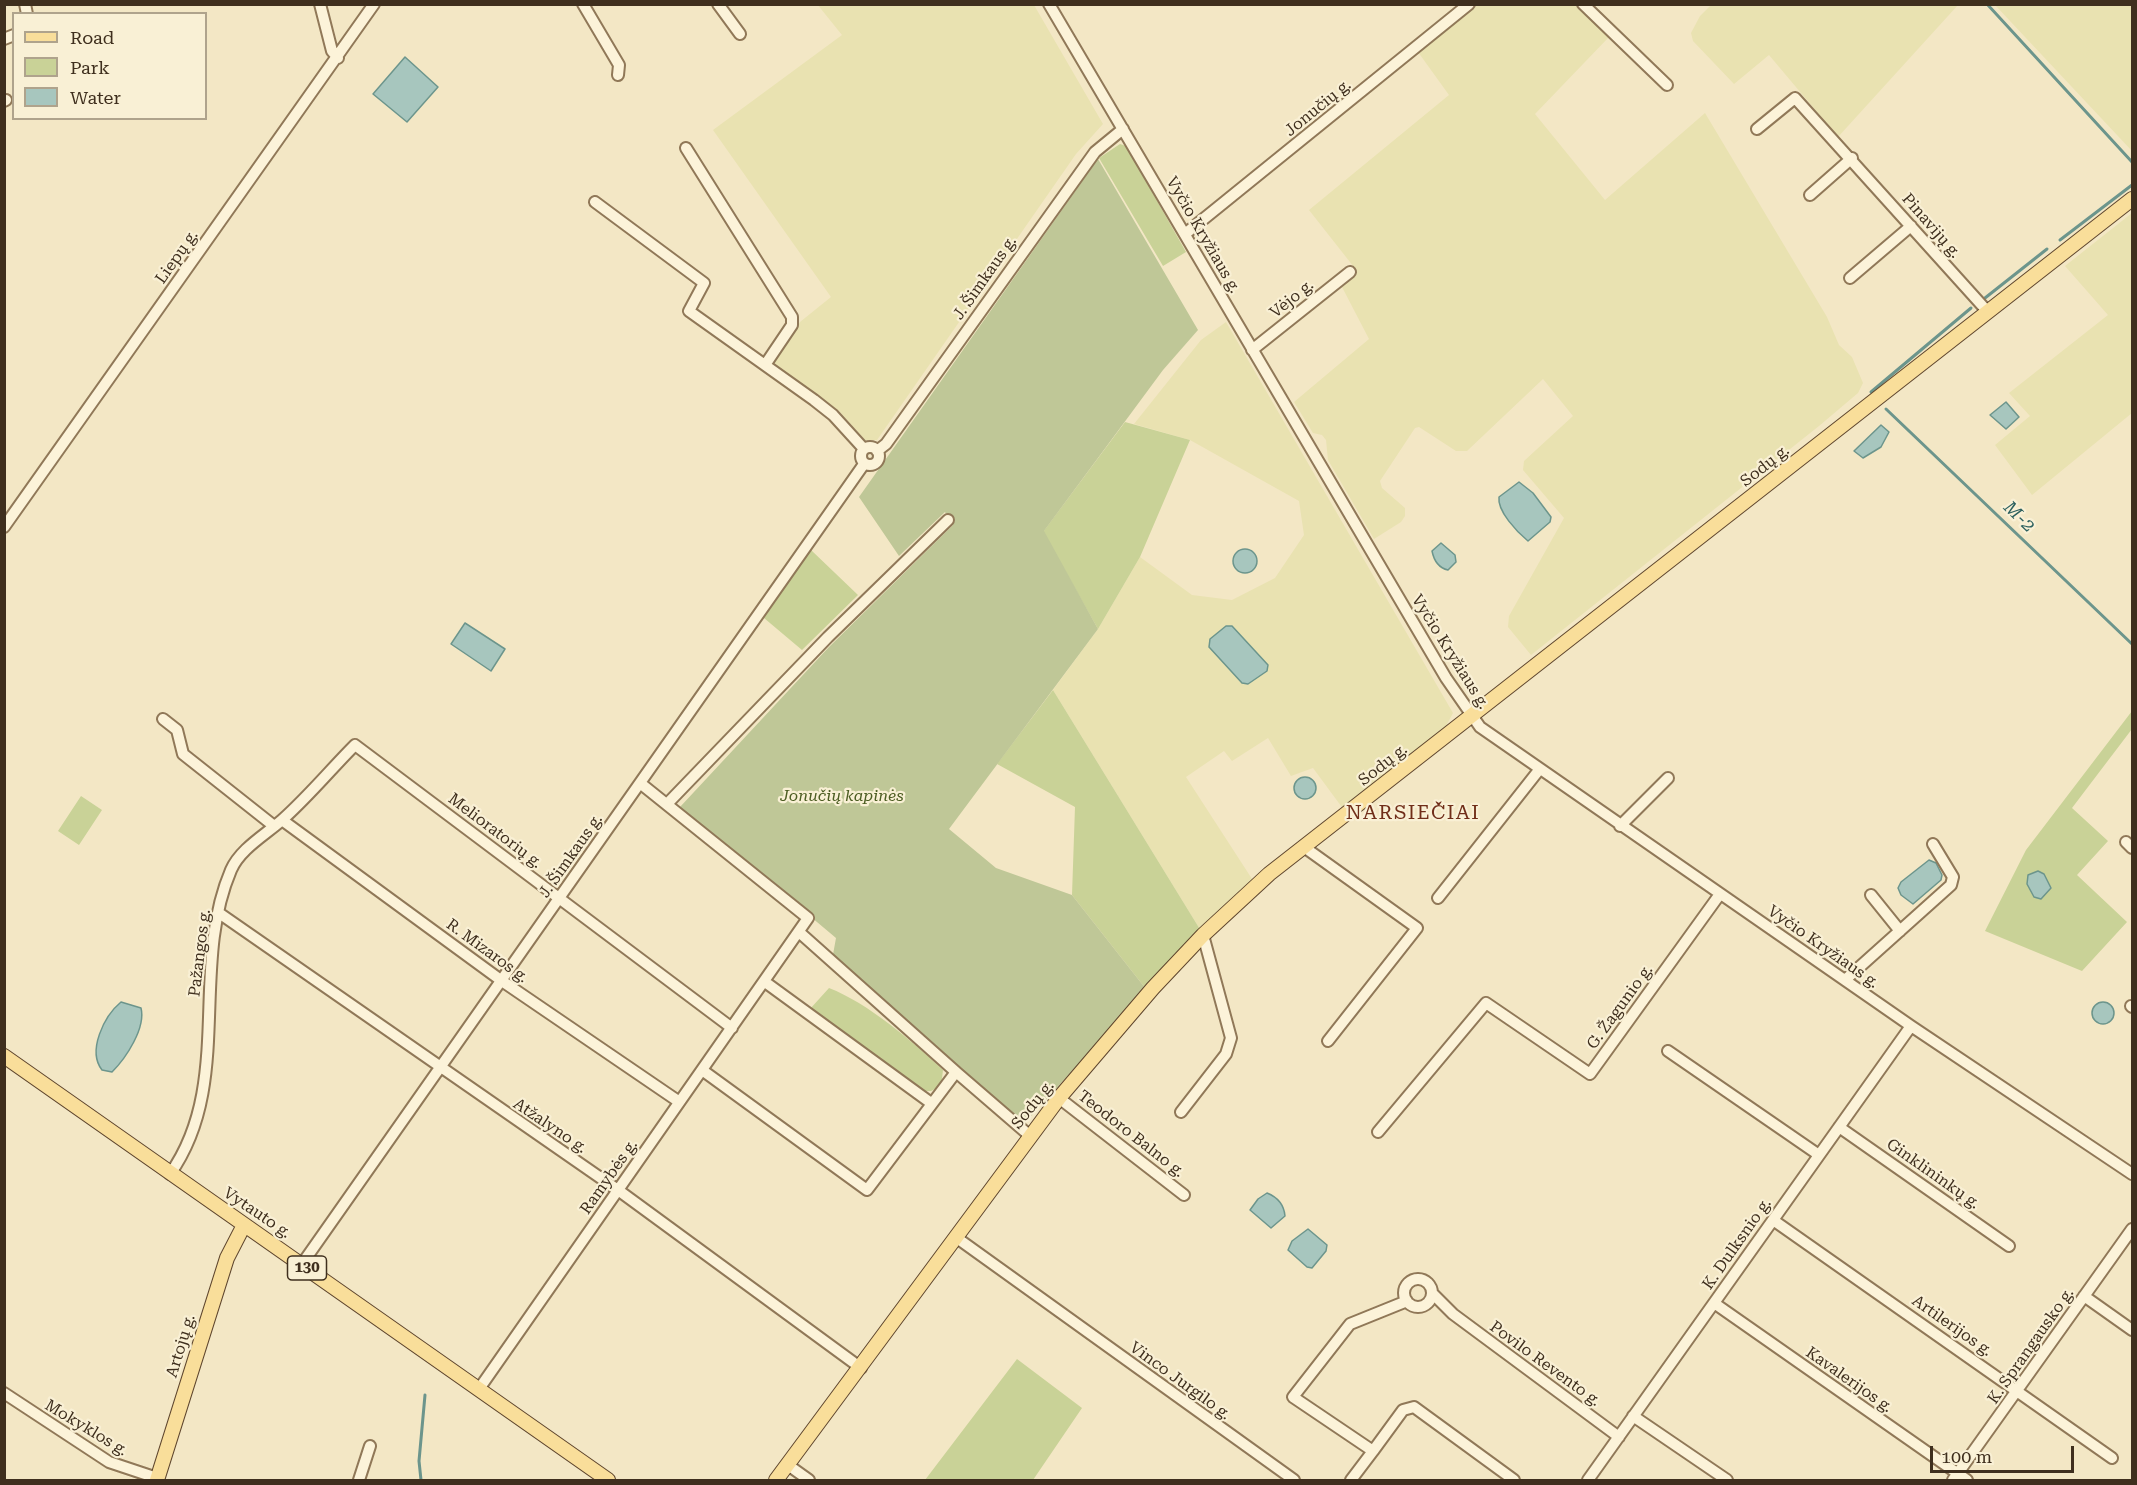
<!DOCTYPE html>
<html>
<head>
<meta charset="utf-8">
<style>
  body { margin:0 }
  #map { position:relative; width:2137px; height:1485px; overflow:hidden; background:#f3e7c5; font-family:"Roboto Serif",serif }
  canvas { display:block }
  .frame { position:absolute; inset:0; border:6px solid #3f2f1e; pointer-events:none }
  .legend { position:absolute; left:12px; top:12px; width:195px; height:108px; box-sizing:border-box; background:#f9f0d5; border:2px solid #afa38c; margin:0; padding:8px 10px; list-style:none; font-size:18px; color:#3f2f1e }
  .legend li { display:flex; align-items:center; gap:12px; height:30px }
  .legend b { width:30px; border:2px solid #afa38c }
  .scale { position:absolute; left:1930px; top:1446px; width:144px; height:27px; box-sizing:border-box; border:3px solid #3f2f1e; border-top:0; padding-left:8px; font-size:18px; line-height:21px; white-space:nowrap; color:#3f2f1e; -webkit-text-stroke:4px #f9f0d5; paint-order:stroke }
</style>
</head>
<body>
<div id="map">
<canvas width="2137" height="1485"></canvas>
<div class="frame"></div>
<ul class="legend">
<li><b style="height:8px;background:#f9de9a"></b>Road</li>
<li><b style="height:16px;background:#c9d297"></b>Park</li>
<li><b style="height:16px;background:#a7c6be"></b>Water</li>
</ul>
<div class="scale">100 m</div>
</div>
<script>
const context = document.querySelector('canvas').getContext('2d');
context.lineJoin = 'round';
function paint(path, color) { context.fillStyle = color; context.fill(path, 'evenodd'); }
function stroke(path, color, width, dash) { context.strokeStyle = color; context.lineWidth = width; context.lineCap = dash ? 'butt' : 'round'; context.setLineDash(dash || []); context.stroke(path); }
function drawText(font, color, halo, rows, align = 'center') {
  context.font = font + ' "Roboto Serif",serif'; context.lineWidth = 4.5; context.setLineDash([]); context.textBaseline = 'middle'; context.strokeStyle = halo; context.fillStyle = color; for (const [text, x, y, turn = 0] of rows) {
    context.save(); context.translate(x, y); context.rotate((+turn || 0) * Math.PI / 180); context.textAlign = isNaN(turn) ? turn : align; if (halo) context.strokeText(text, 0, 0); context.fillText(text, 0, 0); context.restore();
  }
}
const farmland = new Path2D(`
  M817,4L1034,5L1103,124L1076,154L877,440H865L839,411L772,364L800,322L831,297L713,130L842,35Z
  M1475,4L1576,5L1609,37L1535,114L1605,200L1705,113L1827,317L1839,345L1852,357L1863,383L1858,393L1819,426L1531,655L1508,627L1509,616L1564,518L1523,470L1524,461L1573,416L1543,379L1467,451H1456L1419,427L1415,428L1380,481L1382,488L1405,508V516L1401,522L1374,539L1328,460L1326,440L1322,435L1313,433L1294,402L1369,339L1342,287L1357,271L1309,210L1449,95L1418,52Z
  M1712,4H1958V5L1838,137L1769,55L1734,84L1693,41L1691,33L1700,16Z
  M1995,5H2132V151Z
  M2132,213V413L2032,495L1995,445L2030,416L2009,393L2108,315L2065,266Z
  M1226,322L1453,713L1446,726L1344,810L1313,768L1291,776L1268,738L1232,761L1224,751L1186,777L1254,882L1201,931L1053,690L1098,629L1140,557L1192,595L1232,600L1275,578L1304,535L1299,501L1190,440L1134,424L1201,340Z`);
const green = new Path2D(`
  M1120,144L1126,146L1186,252L1163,266L1099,158Z
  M1125,422L1190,440L1140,557L1098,629L1043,532Z
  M811,550L858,595L802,650L764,618Z
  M1053,690L1201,931L1146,989L1072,895L1075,807L997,764Z
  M2132,711V729L2072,808L2108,841L2077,875L2127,922L2082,971L1985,931L2026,850Z
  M81,796L102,810L79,845L58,831Z
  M829,988C868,1003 912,1041 943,1070L941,1086L931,1091H922L810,1009Z
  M1017,1359L1082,1408L1033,1480H925Z`);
const cemetery = new Path2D(`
  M1098,159L1198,330L1163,370L1044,531L1098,629L949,829L996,868L1072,895L1146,989L1025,1123L832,960L836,938L680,807L829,647L953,525L945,512L899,556L859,497Z`);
const water = new Path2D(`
  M405,57L438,87L407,122L373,94Z
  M2006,402L2019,417L2006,429L1990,415Z
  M1881,425L1889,432L1881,447L1863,458L1854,451Z
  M1519,482L1533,493L1551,517L1550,522L1528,541C1517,532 1497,511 1499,497Z
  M1441,543L1455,555L1456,562L1448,570C1439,568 1434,561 1432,551Z
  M1233 561a12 12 0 1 1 24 0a12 12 0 1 1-24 0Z
  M465,623L505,649L491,671L451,644Z
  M1226,626H1232L1268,665L1267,671L1248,684L1242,683L1209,647L1210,639Z
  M1294 788a11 11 0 1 1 22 0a11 11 0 1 1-22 0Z
  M1929,860L1936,863L1942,875L1941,880L1913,904L1901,895L1898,888L1901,882Z
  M2038,871L2044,874L2051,888L2041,899L2034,897L2027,884L2028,875Z
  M2092 1013a11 11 0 1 1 22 0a11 11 0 1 1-22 0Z
  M121,1002L141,1008C146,1028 126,1058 112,1072L102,1070C87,1051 104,1016 121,1002Z
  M1267,1193C1277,1197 1284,1205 1285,1216L1271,1228L1250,1210L1258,1199Z
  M1308,1229L1327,1245L1326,1251L1312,1268L1307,1267L1288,1250L1292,1241Z`);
const stream = new Path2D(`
  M1987,4L2132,162
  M2060,240L2132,185
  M1985,298L2047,249
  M1871,392L1971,308
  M1886,409L2132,644
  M421,1480L419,1461L425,1395`);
const minor = new Path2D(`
  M25,4L27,14
  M320,4L332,51L338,58
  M583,4L619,65L618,75
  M718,4L740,34
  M1049,4L1446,678L1480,727L1911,1026L2132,1174
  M1583,4L1667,85
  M4,39L14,35
  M4,101L6,100
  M1757,129L1795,98L1988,312
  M686,148L792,317V325L765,365
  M1810,195L1852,158
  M595,202L704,283L689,311L814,400L833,415L864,449
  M1185,234L1469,4
  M1850,278L1911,226
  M1252,350L1350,272
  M861 456a9 9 0 1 1 18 0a9 9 0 1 1-18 0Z
  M877,451L886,444L1095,152L1123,129
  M4,527L374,4
  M163,719L177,730L183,754L274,826
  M667,804L828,637L948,520
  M282,820L502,981L678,1101
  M1620,826L1668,778
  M2126,842L2132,848
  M1304,847L1417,928L1328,1041
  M1871,895L1900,931
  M1438,898L1539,770
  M219,913L618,1190L861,1368
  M799,932L956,1072
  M1845,980L1951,885L1953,877L1933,844
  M765,982L931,1103
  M2131,1006L2132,1007
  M1668,1051L1819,1155
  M702,1070L867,1190L956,1072L1029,1135
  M1059,1098L1184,1195
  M1181,1112L1226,1054L1231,1038L1203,935
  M1839,1127L2009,1246
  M1378,1132L1486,1003L1590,1074L1720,894
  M170,1174C234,1084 189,968 231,870C240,849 265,835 282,820C308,797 331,769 355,745L732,1028
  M1773,1220L2112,1458
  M957,1238L1294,1480
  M302,1264L864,464
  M1404 1293a14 14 0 1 1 28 0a14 14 0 1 1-28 0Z
  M1432,1293L1453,1314L1619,1437
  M2084,1296L2132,1330
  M1407,1301L1350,1324L1293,1397L1373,1451L1403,1410L1414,1407L1514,1480
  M1714,1303L1967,1480
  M479,1389L808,918L640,783
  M4,1393L109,1462L157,1478
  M1633,1416L1727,1480
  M788,1465L809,1480
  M359,1480L370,1446
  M1351,1480L1373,1451
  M1588,1480L1911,1026
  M1953,1480L2132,1229`);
const major = new Path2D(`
  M4,1056L608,1480
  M157,1480L227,1258L244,1225
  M776,1480L1059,1098L1153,988L1203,935L1269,874L2132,199`);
const shields = [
  [307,1268,39]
];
const shieldNames = [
  ["130",307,1268]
];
const streetNames = [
  ["Jonučių g.",1318,108,-39],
  ["Pinavijų g.",1931,226,49],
  ["Vyčio Kryžiaus g.",1203,235,60],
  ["Liepų g.",177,257,-55],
  ["J. Šimkaus g.",985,278,-55],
  ["Vėjo g.",1292,299,-39],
  ["Sodų g.",1765,466,-38],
  ["Vyčio Kryžiaus g.",1450,652,58],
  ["Sodų g.",1383,765,-38],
  ["Melioratorių g.",495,831,37],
  ["J. Šimkaus g.",571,856,-55],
  ["Vyčio Kryžiaus g.",1823,947,35],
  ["R. Mizaros g.",487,951,36],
  ["Pažangos g.",200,953,-83],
  ["G. Žagunio g.",1620,1007,-54],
  ["Sodų g.",1033,1105,-51],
  ["Atžalyno g.",550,1126,34],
  ["Teodoro Balno g.",1131,1134,38],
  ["Ginklininkų g.",1933,1174,35],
  ["Ramybės g.",609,1177,-55],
  ["Vytauto g.",257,1213,34],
  ["K. Dulksnio g.",1737,1244,-55],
  ["Artilerijos g.",1952,1326,35],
  ["Artojų g.",181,1346,-73],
  ["K. Sprangausko g.",2031,1346,-55],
  ["Povilo Revento g.",1545,1364,36],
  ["Kavalerijos g.",1849,1380,35],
  ["Vinco Jurgilo g.",1180,1381,36],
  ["Mokyklos g.",86,1428,31]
];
const parkNames = [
  ["Jonučių kapinės",842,796]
];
const waterNames = [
  ["M-2",2019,517,44]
];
const quarterNames = [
  ["NARSIEČIAI",1413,813]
];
paint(farmland, '#e9e2b1');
paint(green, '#c9d297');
paint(cemetery, '#bfc797');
paint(water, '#a7c6be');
stroke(water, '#6c958c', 1.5);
stroke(stream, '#6c958c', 3);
stroke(minor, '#907858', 14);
stroke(major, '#5e452d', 16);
stroke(minor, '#fcf3d9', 10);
stroke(major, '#f9de9a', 14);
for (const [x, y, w] of shields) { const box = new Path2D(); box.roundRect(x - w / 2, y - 12, w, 24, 4.5); context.fillStyle = '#f9f0d5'; context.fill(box); stroke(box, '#3f2f1e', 1.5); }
drawText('bold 15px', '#3f2f1e', null, shieldNames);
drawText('16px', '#3f2f1e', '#f9f0d5', streetNames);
drawText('italic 16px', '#4c5d22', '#f9f0d5', parkNames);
drawText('italic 18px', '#2c605e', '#f9f0d5', waterNames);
context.letterSpacing = '1.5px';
drawText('20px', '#702e19', '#f9f0d5', quarterNames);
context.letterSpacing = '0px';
</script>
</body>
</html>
